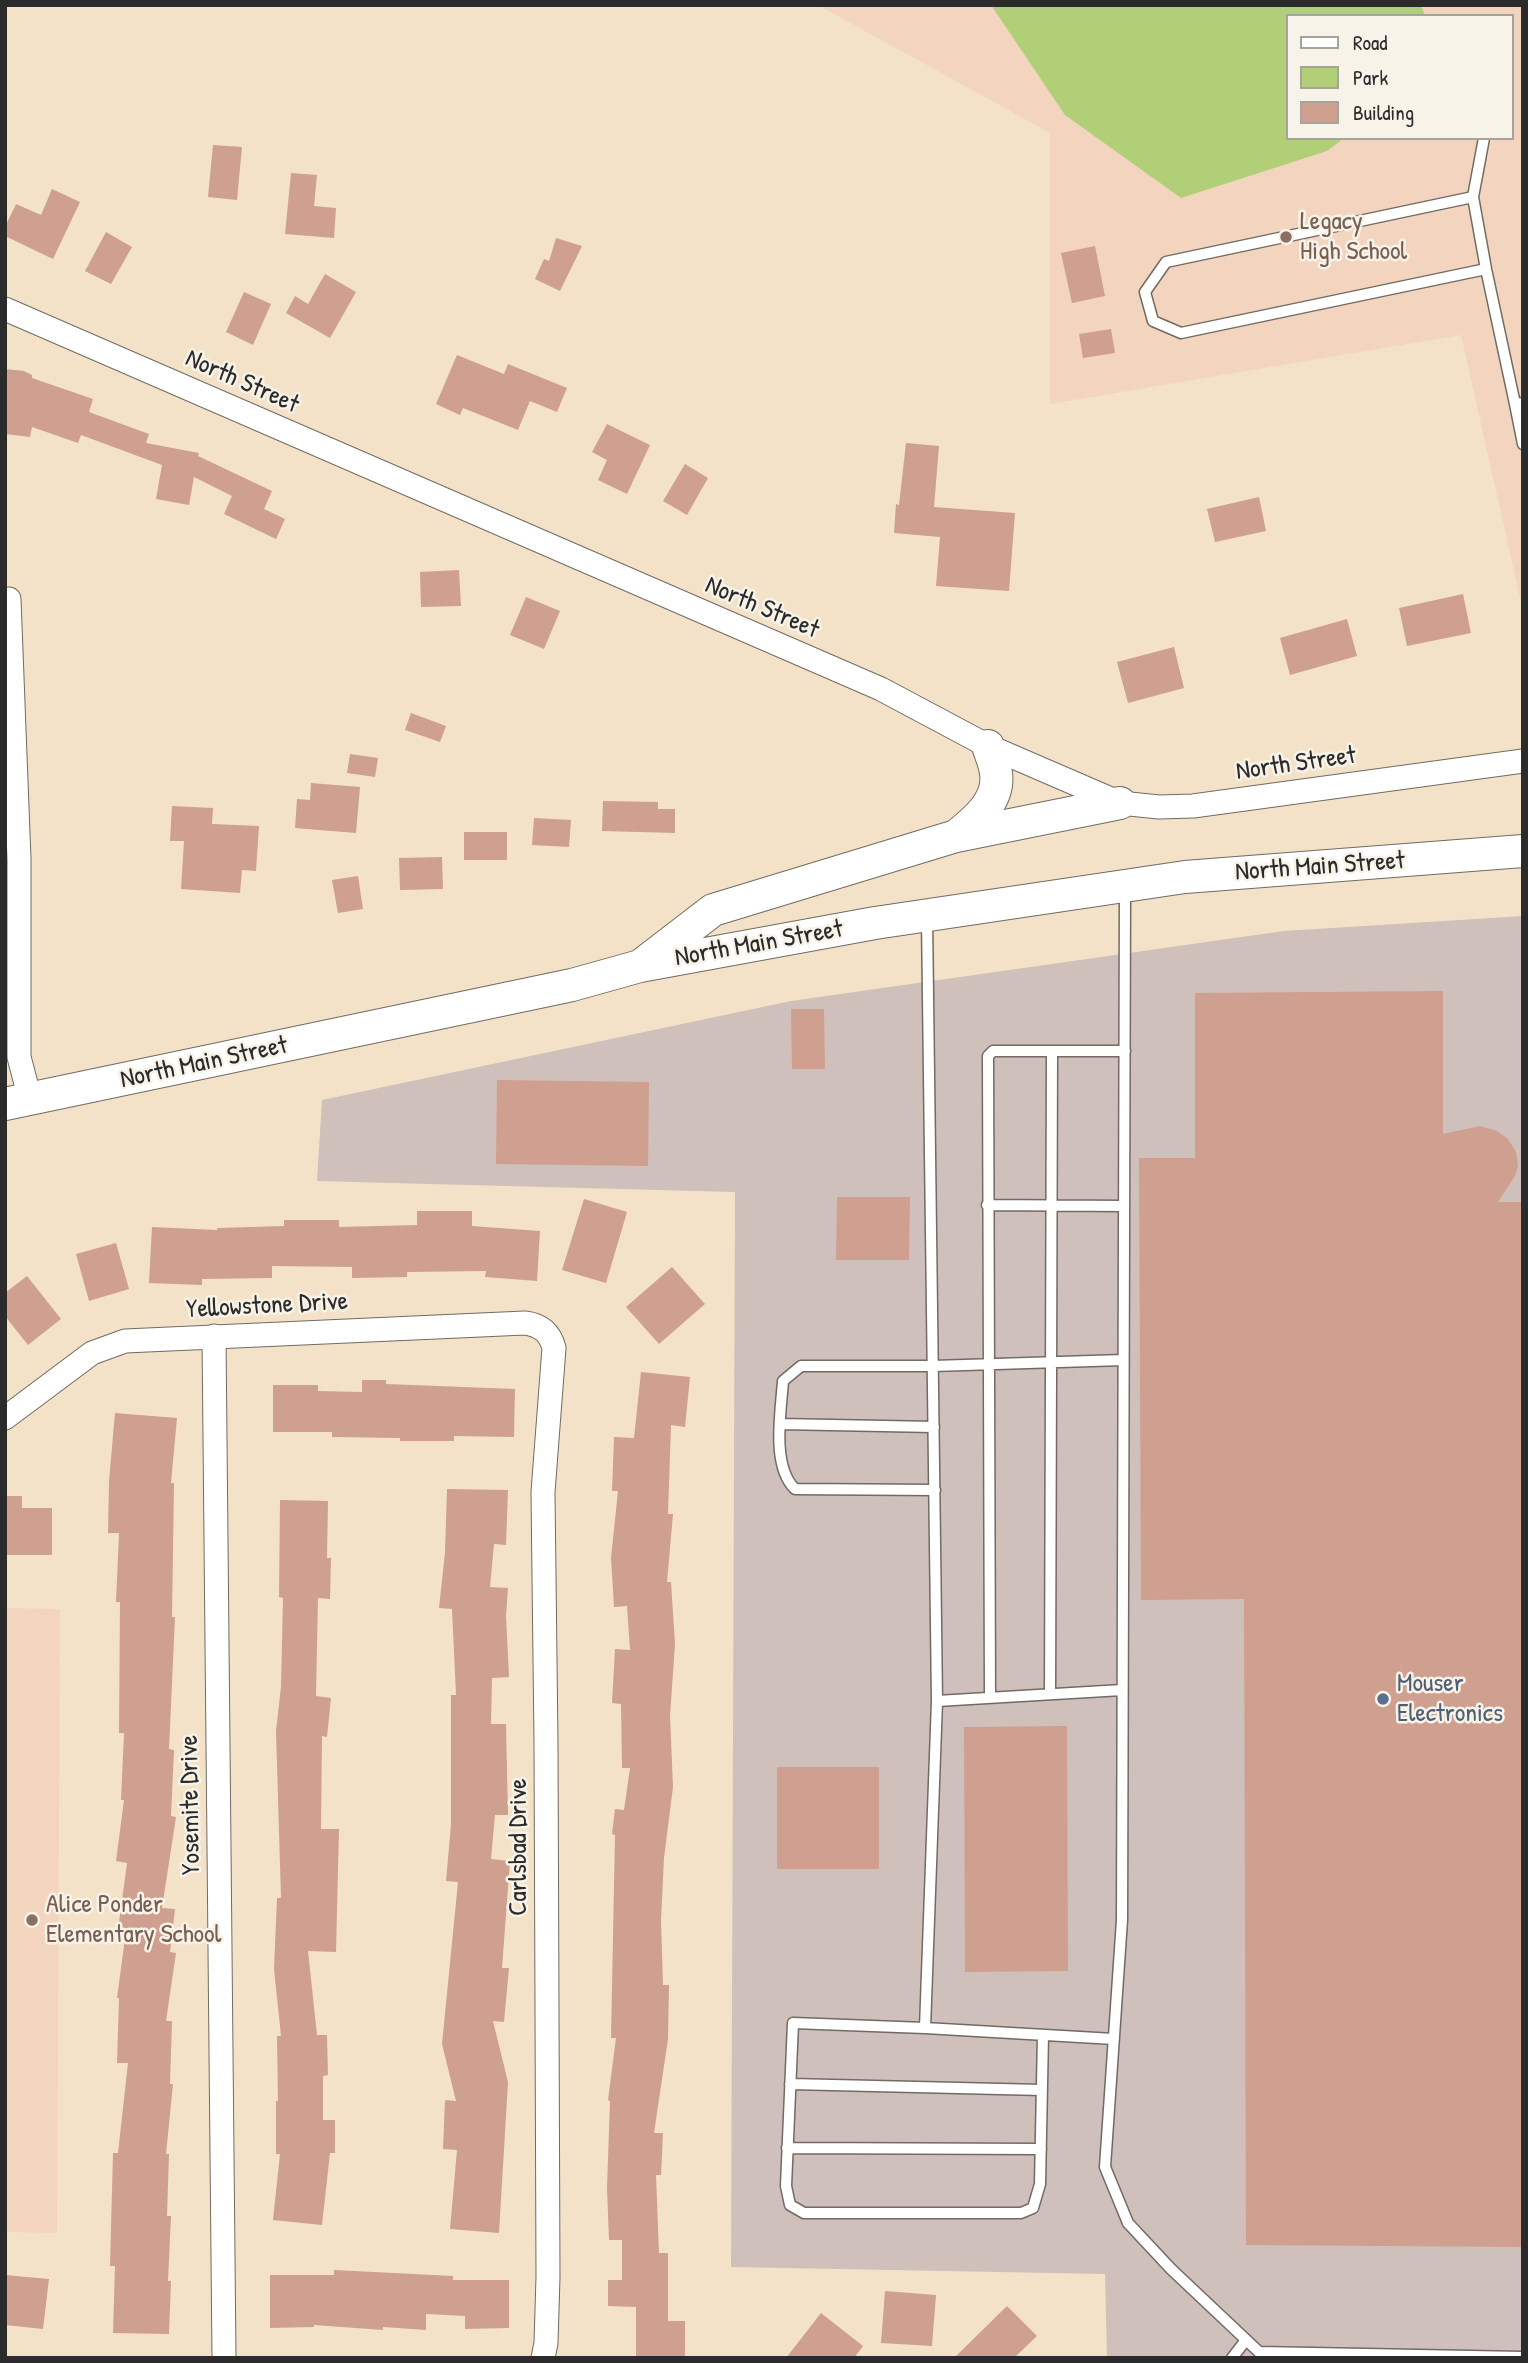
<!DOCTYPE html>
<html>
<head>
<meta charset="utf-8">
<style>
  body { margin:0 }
  #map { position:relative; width:1528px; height:2363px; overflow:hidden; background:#f3e2c8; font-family:"Patrick Hand",sans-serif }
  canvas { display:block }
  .frame { position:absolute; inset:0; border:7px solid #2b2b2b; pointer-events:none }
  .legend { position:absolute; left:1286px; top:14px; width:228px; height:126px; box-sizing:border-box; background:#f7f3e8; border:2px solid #a5a39c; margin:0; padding:9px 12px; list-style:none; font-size:21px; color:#2b2b2b }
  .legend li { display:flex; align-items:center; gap:14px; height:35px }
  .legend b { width:35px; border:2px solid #a5a39c }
</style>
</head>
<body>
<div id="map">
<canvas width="1528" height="2363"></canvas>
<div class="frame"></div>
<ul class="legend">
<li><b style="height:9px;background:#fff"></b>Road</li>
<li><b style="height:19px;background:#b0cf76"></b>Park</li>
<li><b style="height:19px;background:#cf9f90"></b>Building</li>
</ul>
</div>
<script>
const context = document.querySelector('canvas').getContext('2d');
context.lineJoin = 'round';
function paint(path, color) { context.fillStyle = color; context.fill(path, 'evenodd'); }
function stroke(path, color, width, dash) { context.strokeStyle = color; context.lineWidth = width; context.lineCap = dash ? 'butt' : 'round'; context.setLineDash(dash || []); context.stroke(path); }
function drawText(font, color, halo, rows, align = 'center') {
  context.font = font + ' "Patrick Hand",sans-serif'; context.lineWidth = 5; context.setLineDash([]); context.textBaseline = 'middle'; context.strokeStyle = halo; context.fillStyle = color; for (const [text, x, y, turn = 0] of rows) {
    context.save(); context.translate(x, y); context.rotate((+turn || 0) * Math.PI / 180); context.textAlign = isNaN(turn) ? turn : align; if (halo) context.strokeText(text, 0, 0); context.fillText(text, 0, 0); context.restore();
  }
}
const built = new Path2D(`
  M818,5H1523V611L1461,335L1050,404V133ZM1288,16H1512V138H1288Z
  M5,1608L60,1609L57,2233L5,2232Z`);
const industrial = new Path2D(`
  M1523,916V2358H1107L1105,2274L731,2267L735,1192L317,1181L322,1100L791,1001L1284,931Z`);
const green = new Path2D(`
  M991,5H1421L1425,16H1288V138H1344L1327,151L1181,198L1065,115Z`);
const building = new Path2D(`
  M213,145L242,147L237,200L208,197Z
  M291,173L317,175L314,206L336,208L334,238L285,234Z
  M52,189L80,202L53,259L5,236V227L16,204L41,215Z
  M106,232L132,247L111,284L85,271Z
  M556,238L582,246L560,291L535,279L544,259L549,261Z
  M1095,246L1105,296L1072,303L1061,253Z
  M325,274L356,292L330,338L286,313L295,296L308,304Z
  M244,292L271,304L253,345L226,332Z
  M1111,329L1115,353L1083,358L1079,334Z
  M457,355L504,374L508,364L567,388L557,412L530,401L518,430L463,408L460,415L436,404Z
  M5,369L24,371L32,375V378L93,399L89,412L149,434L146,443L199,453L198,456L272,491L264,509L285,519L276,539L224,514L232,496L194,477L189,505L156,499L162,465L81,435L78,443L32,427L30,437L5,434Z
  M607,424L650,445L627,494L598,480L607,460L592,452Z
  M906,443L939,446L934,507L1015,513L1009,591L936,586L940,537L894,533L896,504L899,505Z
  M685,464L708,478L687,515L663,501Z
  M1259,497L1266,531L1215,542L1207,509Z
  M459,570L461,606L421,607L420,572Z
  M1463,594L1471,633L1407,646L1399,608Z
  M526,597L560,611L544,649L510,635Z
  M1347,619L1357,656L1290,675L1280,638Z
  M1174,647L1184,688L1128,703L1117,662Z
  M411,713L446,726L440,742L405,730Z
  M350,754L378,758L375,777L347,773Z
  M311,783L360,787L356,833L295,828L297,799L310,800Z
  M603,801L658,802V809H675V833L602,831Z
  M172,806L213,808L212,824L259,826L256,871L242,870L240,893L181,889L184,841H170Z
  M534,818L571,820L569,847L532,845Z
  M464,832H507V860H464Z
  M442,857L443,889L400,890L399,858Z
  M358,876L363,909L338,913L332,880Z
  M1443,991V1134L1480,1126L1497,1131L1508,1139L1516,1152L1518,1166L1515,1176L1498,1202H1523V2247L1246,2245L1244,1599L1141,1600L1139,1158H1195V993Z
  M791,1009H824L825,1069H792Z
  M497,1080L649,1082L648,1166L496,1164Z
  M837,1197H910L909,1260H836Z
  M584,1199L627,1212L606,1283L562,1270Z
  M417,1211H472V1226L540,1231L537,1281L485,1277L486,1271L407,1272V1277L352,1278V1267L272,1266V1278L202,1279V1285L149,1283L152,1227L217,1230V1228L284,1226V1220H339V1227L417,1225Z
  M116,1243L129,1289L89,1301L76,1254Z
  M672,1267L705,1304L659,1344L626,1307Z
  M27,1276L61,1319L28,1345L5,1316V1293Z
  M641,1372L690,1377L685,1427L671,1425L668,1514H673L667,1582H671L675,1644L670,1716L673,1787L664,1858L661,1920L663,1985H669L668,2039L654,2133H663L661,2175H656L659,2253H668V2321H685V2358H636V2307L608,2306V2280H622V2240H609L607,2188L610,2101L608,2100L616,2038H611L615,1835L612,1834L615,1809L624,1810L630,1768H622L621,1704L612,1703L615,1649L630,1650L627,1606L614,1607L611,1558L618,1491H612L614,1437L634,1438Z
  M362,1380H386V1384L515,1389L514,1437L454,1436V1441H400V1438L332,1437V1432H273V1385H318V1391L362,1392Z
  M115,1413L177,1418L171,1483H174L172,1617H175L169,1749L174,1750L171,1816L176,1817L162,1908L175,1909L170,1952L176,1953L166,2021H172L170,2084H173L166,2154H169L167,2216H171L168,2281H171L169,2334L113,2333L115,2266H110L113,2153H118L128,2063H117L119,1998H117L126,1931L118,1930L127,1863L116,1861L124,1800H121L124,1733H119L120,1602H116L119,1533H108L109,1481Z
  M447,1489L508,1490L506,1545L494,1544L490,1587L508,1588L506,1616L509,1677L492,1678L491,1724H506L508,1815H495L491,1859L510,1861L502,1968H509L504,2022L493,2021L508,2082L499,2233L450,2229L457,2150L443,2149L445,2100L456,2101L442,2044L458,1882L446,1881L451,1825V1695H456L452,1609L439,1608L445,1552Z
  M5,1496H22V1508H52V1555H5Z
  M280,1500L328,1501L327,1558H331L330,1599L318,1598L316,1696L331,1698L327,1737L322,1736L321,1829H339L336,1952L308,1951L317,2035H327L328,2075L323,2076V2120H335V2153H330L322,2225L273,2220L280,2154H276V2101H278L277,2036H281L274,1969L277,1898H281L276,1731L281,1687L283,1598L279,1597Z
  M1067,1726L1068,1971L965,1972L964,1727Z
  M777,1767H879V1869H777Z
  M334,2270L453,2276V2280H509V2328L465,2329V2316L426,2314V2330L383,2327V2330L314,2325V2327L270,2328V2275H334Z
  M5,2275L49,2279L43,2329L5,2325Z
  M885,2291L936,2295L932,2346L881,2343Z
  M1007,2306L1037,2336L1014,2358H954Z
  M821,2313L863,2346L854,2358H786Z`);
const lane = new Path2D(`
  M1484,138L1473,197L1486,269L1515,404
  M1473,197L1166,262L1145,292L1153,321L1181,333L1486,269
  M1523,403L1515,404L1523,444
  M1125,889L1122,1920L1105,2167L1128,2223L1171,2269L1259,2352L1523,2357
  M927,918L937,1701L1122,1690
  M987,1205L1124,1206
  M780,1424L934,1427
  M935,1490L795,1489C771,1466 781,1411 783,1381L801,1366H933L1123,1360
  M1050,1694L1052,1051
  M990,1698L988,1056L993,1051H1125
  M937,1701L925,2028L1114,2039
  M925,2028L793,2023L786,2186L790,2205L804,2213H1021L1033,2208L1040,2184L1043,2035
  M790,2084L1042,2090
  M787,2148L1041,2149
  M1232,2358L1246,2340`);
const street = new Path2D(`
  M5,309L881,689L988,746L1120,803L1159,807L1193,806L1523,761
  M9,599L19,859V1057L30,1099
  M214,1336L224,2358
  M5,1418L92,1353L125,1341L525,1323C541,1325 550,1333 554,1348L543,1492L546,1743L548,2277L546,2343L543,2358`);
const secondary = new Path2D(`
  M956,836C975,821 1000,801 996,773C995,764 991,755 988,746
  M644,963L713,910L956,836L1120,803
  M5,1104L572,985L640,966L875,923L1185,877L1523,851`);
const markers = [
  [1286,237,7,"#8d6e63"],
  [1383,1699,7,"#5c6f8a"],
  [32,1920,7,"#8d6e63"]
];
const educationNames = [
  ["Legacy",1300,222],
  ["High School",1300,252],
  ["Alice Ponder",46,1905],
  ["Elementary School",46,1935]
];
const streetNames = [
  ["North Street",242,382,24],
  ["North Street",762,608,23],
  ["North Street",1296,764,-8],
  ["North Main Street",1320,867,-4],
  ["North Main Street",759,944,-10],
  ["North Main Street",204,1063,-12],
  ["Yellowstone Drive",267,1306,-3],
  ["Yosemite Drive",191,1805,-91],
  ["Carlsbad Drive",519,1847,-90]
];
const serviceNames = [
  ["Mouser",1397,1684],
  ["Electronics",1397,1714]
];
paint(built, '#f3d4bf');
paint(industrial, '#cfc0bb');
paint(green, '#b0cf76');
paint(building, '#cf9f90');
stroke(lane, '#716b62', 13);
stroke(street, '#716b62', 25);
stroke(secondary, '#716b62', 34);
stroke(lane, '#fff', 10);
stroke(street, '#fff', 23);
stroke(secondary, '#fff', 32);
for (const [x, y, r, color] of markers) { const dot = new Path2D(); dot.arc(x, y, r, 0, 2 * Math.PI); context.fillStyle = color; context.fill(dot); stroke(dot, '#f7f3e8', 2.5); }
drawText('26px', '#785e54', '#f7f3e8', educationNames, 'left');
drawText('26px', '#2b2b2b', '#f7f3e8', streetNames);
drawText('26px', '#4e5e75', '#f7f3e8', serviceNames, 'left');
</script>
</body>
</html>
